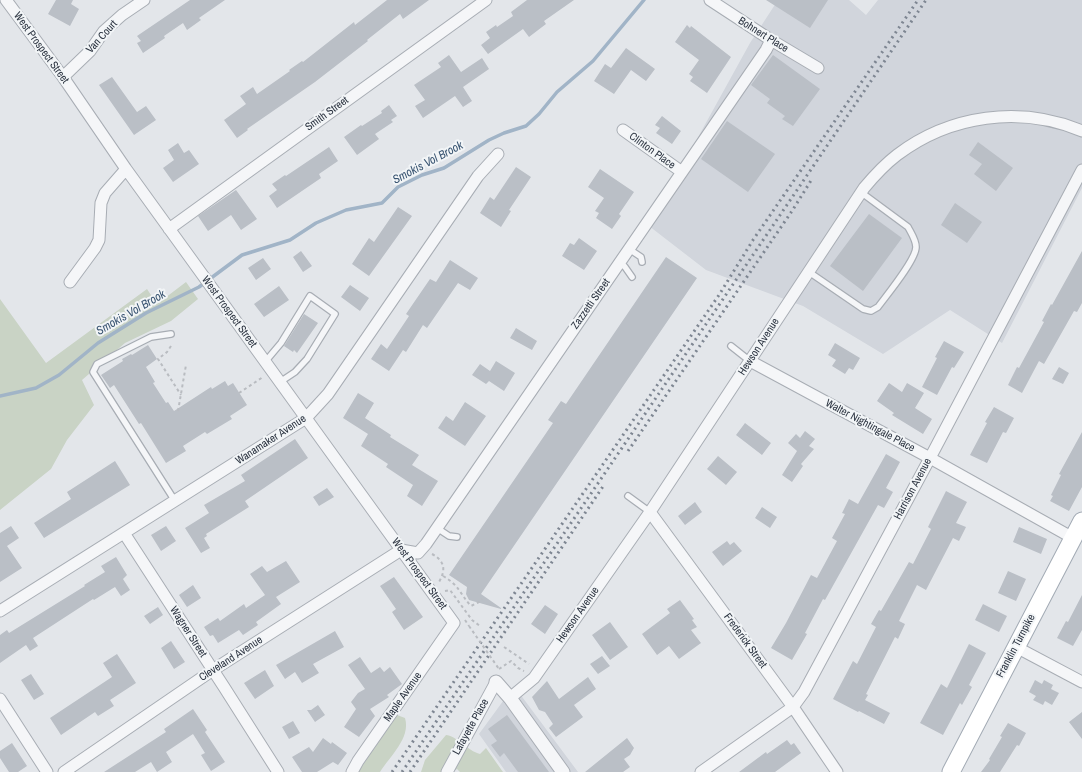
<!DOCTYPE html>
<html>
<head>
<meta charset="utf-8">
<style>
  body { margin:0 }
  canvas { display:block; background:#e3e6ea }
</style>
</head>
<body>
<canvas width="1082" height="772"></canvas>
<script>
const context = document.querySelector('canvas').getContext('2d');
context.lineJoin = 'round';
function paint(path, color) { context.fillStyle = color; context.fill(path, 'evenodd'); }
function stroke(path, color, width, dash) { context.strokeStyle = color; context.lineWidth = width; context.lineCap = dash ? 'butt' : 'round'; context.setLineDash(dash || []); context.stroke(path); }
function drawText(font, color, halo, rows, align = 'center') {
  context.font = font + ' "Archivo Narrow",sans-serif'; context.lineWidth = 4; context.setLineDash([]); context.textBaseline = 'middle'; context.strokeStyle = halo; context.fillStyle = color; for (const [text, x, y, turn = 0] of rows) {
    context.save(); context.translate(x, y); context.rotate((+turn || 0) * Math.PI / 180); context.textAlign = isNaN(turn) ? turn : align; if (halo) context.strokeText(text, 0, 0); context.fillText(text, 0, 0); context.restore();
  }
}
const built = new Path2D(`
  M778,0H849L866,15L878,0H1082V188L1002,343L950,310L883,354L803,306L706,270L649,226L750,43Z
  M514,686L578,772H506L479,734Z`);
const green = new Path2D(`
  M186,282L198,299L171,321L125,343L82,380L94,405L67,440L51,469L0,510V299L46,363L147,289L157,304Z
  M397,715L405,718C411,738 390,756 380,772H358Z
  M446,735C455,735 468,751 480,754L486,748L503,772H460L457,769L452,772H421L425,760Z`);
const stream = new Path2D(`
  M0,396L36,388L59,375L98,343L146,313L199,287L242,255L290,240L316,223L346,210L382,203L398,187L422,175L444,168L489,140L504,133L526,126L539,114L557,92L593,61L644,0`);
const building = new Path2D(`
  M56,0H73L71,4L79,9L70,26L48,14Z
  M190,0H225L199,18L201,20L187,30L183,23L164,36L165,38L143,53L137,43L141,41L137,36Z
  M387,0H429L403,19L400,14L367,40L368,41L315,82L247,129L248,130L237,138L224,120L246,104L240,96L253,87L257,94L290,71L289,70L302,61L303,62L354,22L355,25Z
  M527,0H574L544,21L546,24L529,37L523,29L488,54L481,45L490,38L486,32L496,25L497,27L513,16L511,12Z
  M766,0H828L810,28Z
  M687,25L690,28L691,26L731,57L707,93L690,81L693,77L689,74L699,60L675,42Z
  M626,48L655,69L646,81L631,70L614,94L594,81L605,64L611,68Z
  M449,55L461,72L482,58L489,69L463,87L472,101L463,107L455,96L423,118L415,106L425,100L414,85L441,67L438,63Z
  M773,55L820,89L793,126L782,119L785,116L767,103L770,99L751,85Z
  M112,77L137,112L146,106L156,120L134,135L99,85Z
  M389,105L397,116L391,120L393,122L375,134L379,139L357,155L344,137L361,125L362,126L382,113L381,111Z
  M662,116L681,131L672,144L656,133L660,128L655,125Z
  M727,121L775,154L748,192L701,159Z
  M978,142L1013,168L996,191L974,174L982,164L969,155Z
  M178,143L184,153L189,150L199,164L173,182L163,168L174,160L168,150Z
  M329,147L338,161L319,174L321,178L277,208L269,196L277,190L272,184L285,175L286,176Z
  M516,167L531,177L509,210L511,211L501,227L480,213L490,197L494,200Z
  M600,169L634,192L619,214L621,216L612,229L596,218L599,213L595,211L604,198L588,187Z
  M236,190L257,219L241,230L231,215L208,231L198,216Z
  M955,203L982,222L967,243L941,225Z
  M398,207L412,216L369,276L352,264L369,238L374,242Z
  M869,214L902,238L863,291L830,266Z
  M579,238L597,251L584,270L562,256L570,243L574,245Z
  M301,251L312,266L303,272L293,257Z
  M1082,251V303L1077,312L1074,311L1044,364L1039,361L1022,393L1008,385L1017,367L1019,368L1044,322L1042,321L1051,304L1052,305Z
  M666,257L697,278L481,594L501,608V609L469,600L466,594L467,587L449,575L553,423L548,420L561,401L566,404Z
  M263,258L271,269L256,280L248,268Z
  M450,260L478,278L470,290L458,283L427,328L423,325L406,352L403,350L389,371L371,359L381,344L387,349L409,316L406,314L430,279L436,282Z
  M350,285L369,298L360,311L341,297Z
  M279,286L289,300L264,317L254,304Z
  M304,314L318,323L297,353L294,350L293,352L284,346Z
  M516,328L537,341L532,350L510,338Z
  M944,341L964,352L954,368L952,367L937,395L922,387L937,358L935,357Z
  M835,343L860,358L853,370L849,368L845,374L832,366L836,360L828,355Z
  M148,345L157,359L146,367L155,382L153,383L166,403L168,402L174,411L211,387L212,389L225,381L228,386L233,383L247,405L230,416L232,419L207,434L205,432L183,446L186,451L166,463L141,423L139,424L114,385L110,388L101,375L123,361L122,359L131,354L132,355Z
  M496,361L515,373L504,391L489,381L486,384L472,375L480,364L490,371Z
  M1059,367L1069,373L1063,384L1052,379Z
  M889,383L902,392L907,383L924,393L915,408L932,419L923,434L892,415L894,413L877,401Z
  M358,393L374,403L365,418L391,435L390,437L419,455L412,465L438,481L422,506L407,496L413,485L386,467L388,464L361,446L368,434L343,418Z
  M465,402L486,416L465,446L438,428L446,416L453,421Z
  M994,407L1014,418L1006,433L1003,432L987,463L970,455L987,423L985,422Z
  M745,423L771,443L762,455L736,435Z
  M805,431L815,439L809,446L814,449L801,464L803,466L792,482L782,475L797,451L788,443L796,434L800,438Z
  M1082,432V487L1069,511L1050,501L1053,496L1051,495L1061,475L1059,474Z
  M295,439L308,458L245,501L249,507L206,534L207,536L204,538L210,548L201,553L185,528L209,513L204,505L245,481L241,475Z
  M886,454L900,462L886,488L893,492L884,508L878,505L825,600L823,599L805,633L807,634L792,660L771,648L786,623L811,575L817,578L837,541L832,538L845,514L842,513L849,499L858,504Z
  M718,456L737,472L726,485L707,469Z
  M115,461L130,485L44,538L34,523L71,499L67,492Z
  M327,488L334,497L319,506L313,497Z
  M946,491L967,502L956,523L966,527L959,541L953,538L926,590L917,585L899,621L905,624L898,639L895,637L866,694L868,695L865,700L890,713L884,724L859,711L858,712L833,699L853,661L857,664L876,627L871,624L879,610L881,611L909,562L913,564L931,529L928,527Z
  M695,502L702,512L685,525L678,516Z
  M762,507L777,517L770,528L755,518Z
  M11,526L19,538L7,546L22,568L0,582V533Z
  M166,526L176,541L161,551L151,535Z
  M1019,527L1047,539L1041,554L1013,542Z
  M727,541L730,545L734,542L742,551L723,566L712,552Z
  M116,557L127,575L123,579L130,590L121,596L115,587L94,600L93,599L33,638L38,646L30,651L26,645L0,663V635L7,630L9,633L85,586L84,585L105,572L101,566Z
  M286,561L300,582L276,597L281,604L256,622L258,625L243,635L239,630L218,643L213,635L210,636L204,627L218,618L220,621L244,604L246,608L265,595L250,574L262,566L267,572Z
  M1008,571L1026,579L1016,601L998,593Z
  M394,577L423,617L404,630L392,612L396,609L380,586Z
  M193,585L201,598L187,607L179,595Z
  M1082,595V630L1073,646L1057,638L1066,621L1068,622Z
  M680,600L694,619L692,620L697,627L691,630L701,643L679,659L669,646L657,655L642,634L670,613L667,609Z
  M983,604L1007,616L999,632L975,620Z
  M545,605L558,614L545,634L531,624Z
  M158,607L163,615L150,624L144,616Z
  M610,622L628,647L610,660L592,635Z
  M335,631L344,647L313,664L319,673L302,683L295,672L285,679L276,665Z
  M171,641L185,662L174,669L161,648Z
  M969,644L986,653L969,685L972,687L962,705L960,703L943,735L920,723L941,684L947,688Z
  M117,654L136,683L110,700L114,706L98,716L95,712L61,735L50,718L112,677L103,663Z
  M602,656L610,666L598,674L590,664Z
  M360,657L371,673L380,667L384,672L390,667L402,684L387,695L389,697L370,709L375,716L359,737L344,727L356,709L351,702L358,693L365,689L348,665Z
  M265,670L274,686L255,699L244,683Z
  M31,674L44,694L34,700L21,680Z
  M588,677L596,689L574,705L583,717L556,737L549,728L553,724L545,712L539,710L532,697L547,681L559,699Z
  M1035,680L1042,684L1044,680L1053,685L1051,689L1059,693L1052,705L1045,701L1043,705L1033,700L1036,696L1029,692Z
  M318,705L325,715L315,722L307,710H311Z
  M193,709L207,730L205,732L225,762L211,771L201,755L205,753L193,734L166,752L172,762L157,772L151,762L135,772H104L166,732L164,729Z
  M1082,712V739L1069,722Z
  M507,715L538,757L549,772H518L504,753L500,757L491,745L497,741L488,729Z
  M293,721L300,733L289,739L282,727Z
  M1008,723L1026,733L1019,746L1017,745L1000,772H981L990,760L989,759L1002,737L1000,736Z
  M323,738L331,744L332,742L347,753L338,765L333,762L317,772H302L292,757L309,747L313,752Z
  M627,738L634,748L630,755L624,759L630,767L623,772H585Z
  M787,740L791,745L794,743L801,753L775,772H739L766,752L767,754Z
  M12,743L27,766L18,772H9L0,758V751Z`);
const path = new Path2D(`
  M171,346L167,352L158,359L181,395
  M239,393L263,377
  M178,411L186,365
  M432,554C445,561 446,570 439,582
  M443,576C459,585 460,594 471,606L479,602L482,599
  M445,591L450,590L472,620L480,626
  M465,620L469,626
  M504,647L529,664
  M499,669L511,661L518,668L524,671`);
const service = new Path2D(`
  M629,249L641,257L642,262
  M620,262L625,267L632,277
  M809,272L863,309L871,311L878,307C886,296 916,260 916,247C916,240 911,233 908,227L862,193
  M171,334L151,337L97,364L93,372L175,501
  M731,346L750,361
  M265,362L281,343L310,296L335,314L307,359L295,372L280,382
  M628,496L650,512
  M437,528L449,536L457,537`);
const minor = new Path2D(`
  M6,0L63,77L126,169L454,623L358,761L352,772
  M710,0L771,40L818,68
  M63,77L90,51L104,31L122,15L144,0
  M623,130L682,172
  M169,229L486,0
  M70,282L95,248L99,240L101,203L105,193L126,169
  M750,361L930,458L1073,538
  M650,512L793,707L837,772
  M124,533L224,687L278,772
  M401,550L418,553L426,544L766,50L771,40
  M0,611L306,418L328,394L478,176L498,154
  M1016,647L1082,682
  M510,698L534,678L650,512L864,188C874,176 884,165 897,155C950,115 1020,105 1082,131
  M0,699L47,772
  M64,772L213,670L401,550
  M447,772L496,682
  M701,772L793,707L804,692L930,458L1082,170`);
const tertiary = new Path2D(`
  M496,682L510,698L563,772`);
const primary = new Path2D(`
  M951,772L1082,521`);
const rail = new Path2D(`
  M628,451L792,211L812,179
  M392,772L719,295L753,240L918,0
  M402,772L926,0
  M410,772L604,485`);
const pathBridge = new Path2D(`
  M469,626L499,669`);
const streetNames = [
  ["Bohnert Place",763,35,32],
  ["Van Court",102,37,-48],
  ["West Prospect Street",41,48,54],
  ["Smith Street",327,114,-36],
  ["Clinton Place",652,151,36],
  ["Zazzetti Street",591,304,-55],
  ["West Prospect Street",229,312,54],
  ["Hewson Avenue",759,347,-57],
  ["Walter Nightingale Place",870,426,28],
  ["Wanamaker Avenue",271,440,-33],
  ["Harrison Avenue",913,489,-62],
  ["West Prospect Street",419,574,54],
  ["Hewson Avenue",578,615,-55],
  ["Wagner Street",188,632,57],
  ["Frederick Street",745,641,54],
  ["Franklin Turnpike",1016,646,-62],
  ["Cleveland Avenue",231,659,-33],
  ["Maple Avenue",403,697,-55],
  ["Lafayette Place",471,727,-61]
];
const waterNames = [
  ["Smokis Vol Brook",428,163,-28],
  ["Smokis Vol Brook",131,313,-30]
];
paint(built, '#d1d5dc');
paint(green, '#c9d3c5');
stroke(stream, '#a1b4c7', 3.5);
paint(building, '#babfc6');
stroke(service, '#a8adb4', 8);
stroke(minor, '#a8adb4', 13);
stroke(tertiary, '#a8adb4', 15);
stroke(primary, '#a3abb5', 19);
stroke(path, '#b9bcc1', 2, [3, 3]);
stroke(service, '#f5f6f8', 5.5);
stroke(minor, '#f5f6f8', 11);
stroke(tertiary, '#f5f6f8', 13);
stroke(primary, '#fff', 17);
stroke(rail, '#7e8692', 3, [2, 4]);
stroke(pathBridge, '#b9bcc1', 2, [3, 3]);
drawText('11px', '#2c3441', '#f2f5f7', streetNames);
drawText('italic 12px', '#395471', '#f2f5f7', waterNames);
</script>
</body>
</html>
